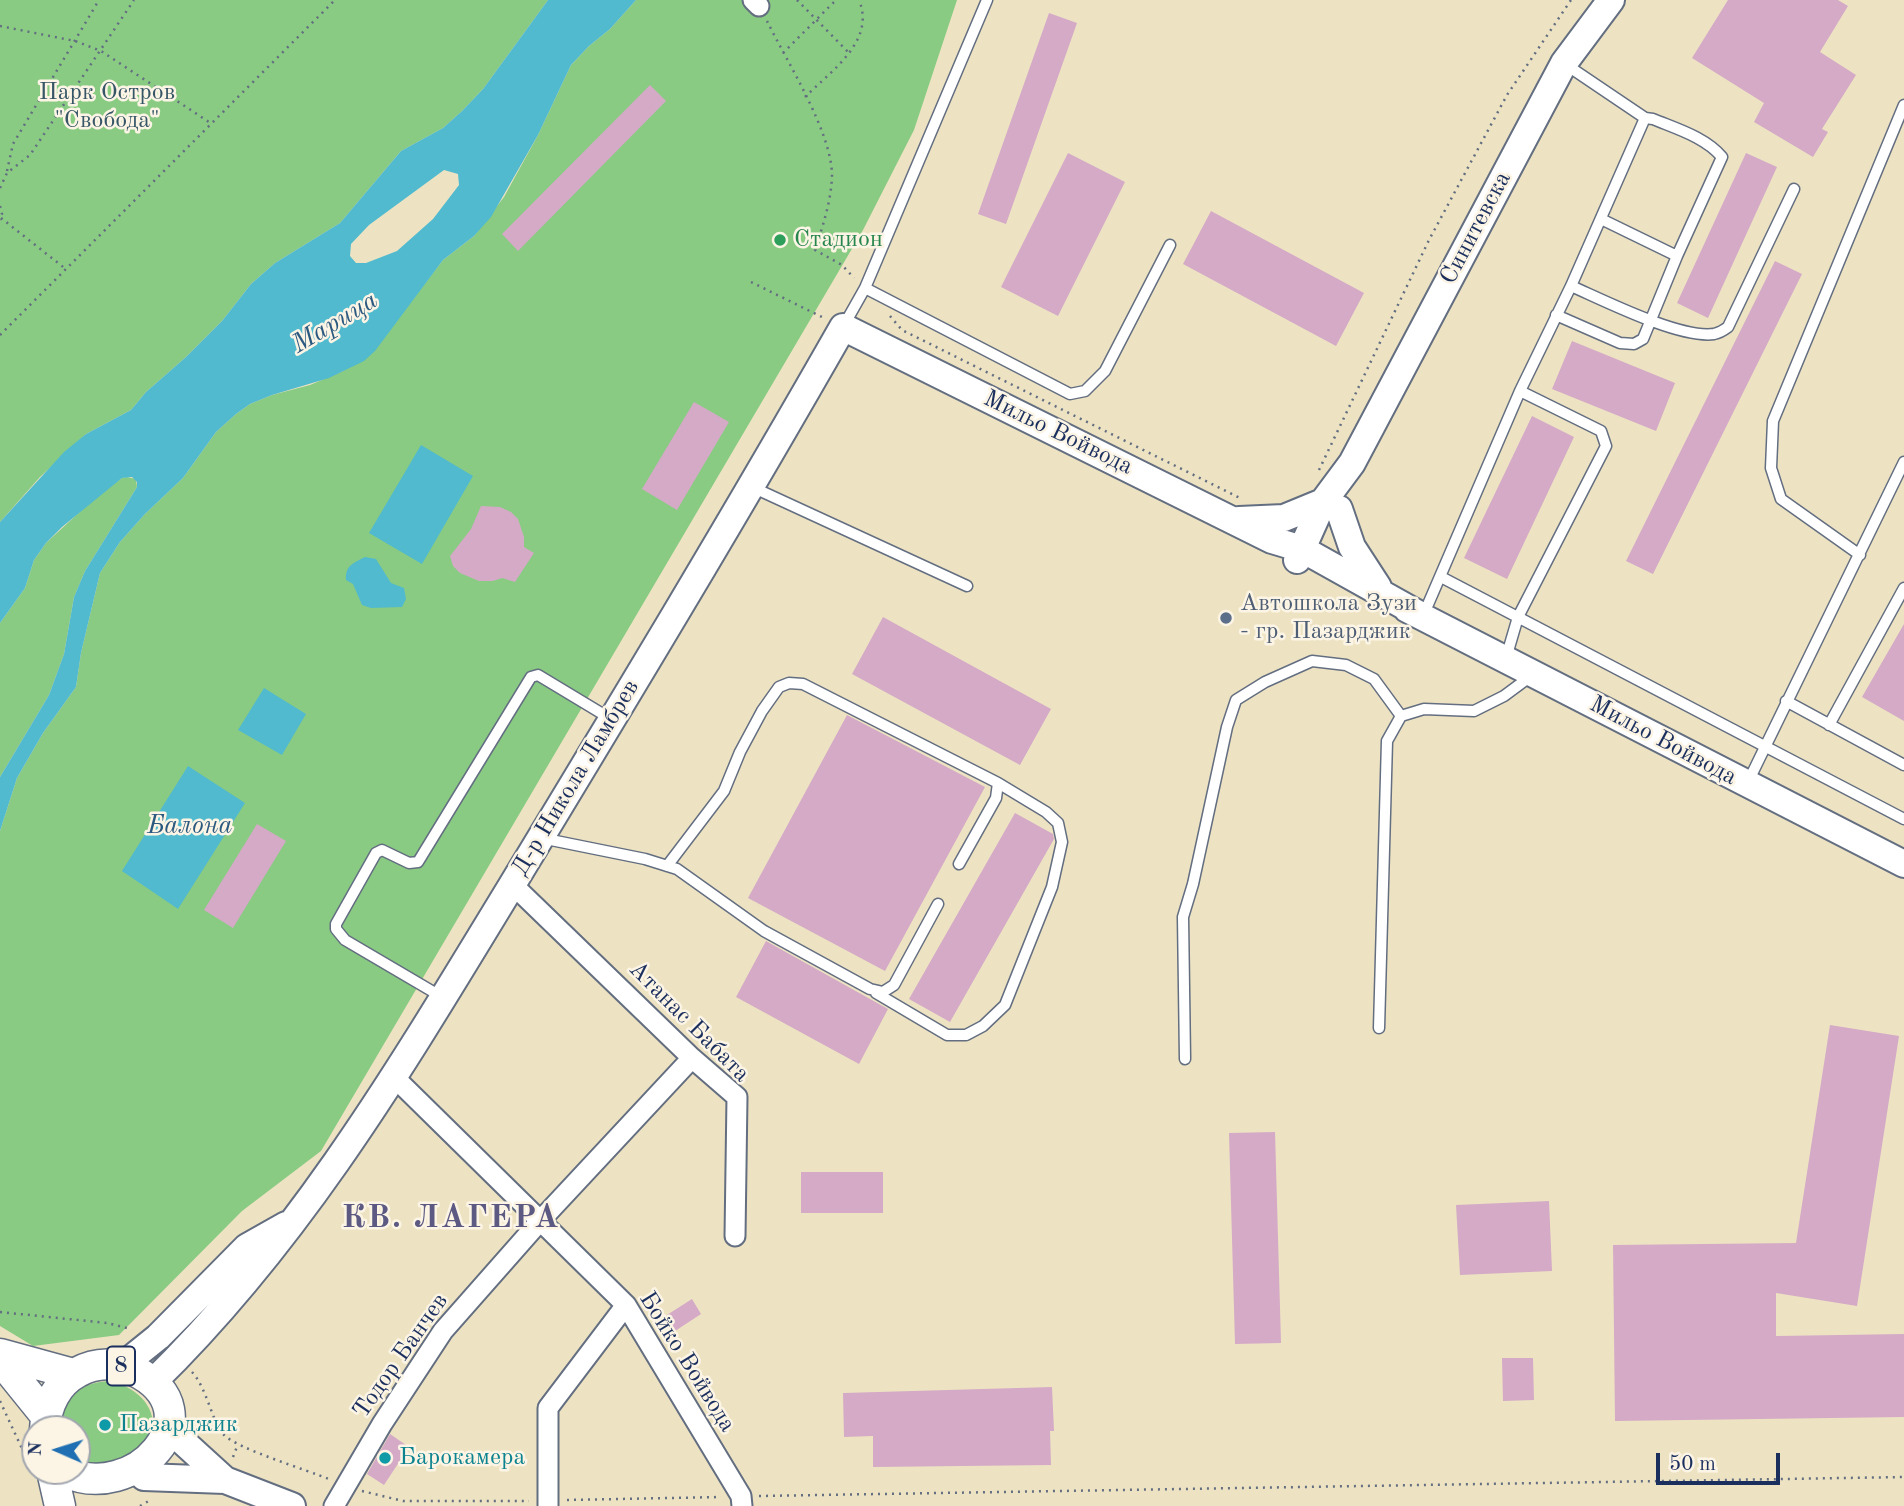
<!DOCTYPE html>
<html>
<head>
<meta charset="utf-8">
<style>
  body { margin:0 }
  #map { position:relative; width:1904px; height:1506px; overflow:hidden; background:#ede3c3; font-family:"Old Standard TT",serif }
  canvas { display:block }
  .north { position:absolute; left:21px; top:1415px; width:70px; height:70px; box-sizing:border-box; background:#fcf5e5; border:2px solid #a2a6af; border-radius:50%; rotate:273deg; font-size:19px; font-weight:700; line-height:28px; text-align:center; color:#1b2f5e }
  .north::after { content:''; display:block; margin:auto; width:24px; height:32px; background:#1f6fb2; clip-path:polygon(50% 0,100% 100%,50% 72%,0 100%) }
  .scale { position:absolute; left:1656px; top:1453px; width:124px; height:32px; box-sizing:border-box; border:4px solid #1b2f5e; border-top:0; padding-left:9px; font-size:21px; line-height:24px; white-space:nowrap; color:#1b2f5e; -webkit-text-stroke:5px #fcf5e5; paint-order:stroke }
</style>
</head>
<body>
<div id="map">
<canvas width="1904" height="1506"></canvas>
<div class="north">N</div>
<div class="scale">50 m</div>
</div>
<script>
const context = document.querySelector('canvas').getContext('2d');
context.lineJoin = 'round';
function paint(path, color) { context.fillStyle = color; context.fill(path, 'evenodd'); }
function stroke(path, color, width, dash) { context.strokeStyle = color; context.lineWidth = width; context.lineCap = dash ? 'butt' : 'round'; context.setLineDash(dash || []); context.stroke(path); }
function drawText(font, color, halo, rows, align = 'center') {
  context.font = font + ' "Old Standard TT",serif'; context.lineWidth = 5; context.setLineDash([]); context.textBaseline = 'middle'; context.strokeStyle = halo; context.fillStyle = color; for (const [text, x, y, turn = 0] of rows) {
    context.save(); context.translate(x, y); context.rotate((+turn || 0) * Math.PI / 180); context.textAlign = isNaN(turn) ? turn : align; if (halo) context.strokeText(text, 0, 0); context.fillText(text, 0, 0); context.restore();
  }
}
const green = new Path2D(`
  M0,0H548L483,89L462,111L443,128L401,151L340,223L275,263L251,284L222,321L186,357L146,392L131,410L86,434L40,477L0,522Z
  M636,0H957L914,130L863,230L321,1151L242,1211L119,1335L33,1346L0,1326V831L17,778L43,733L76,687L81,653L100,573L120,542L145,514L183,478L216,432L236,414L250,404L272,395L310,385L343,371L413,299L443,260L474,236L504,197L538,135L571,65L589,46L610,29Z
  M127,477L136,479L137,487L85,571L74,597L64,654L49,695L0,777V623L25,588L34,560L46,543L96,497L122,478Z
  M110,1381C135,1387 156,1404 153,1432C152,1442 144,1453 140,1463L77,1467V1429H58C64,1397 77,1383 110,1381Z`);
const water = new Path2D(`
  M548,0H636L610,29L589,46L571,65L538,135L491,217L474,236L443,260L375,351L364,361L329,378L272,395L250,404L236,414L216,432L183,478L145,514L120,542L100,573L81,653L76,687L43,733L17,778L0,831V777L49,695L64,654L74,597L85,571L137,487V482L132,477L122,478L62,527L46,543L34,560L25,588L0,623V522L64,452L86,434L131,410L146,392L186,357L222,321L251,284L275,263L340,223L401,151L443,128L462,111L483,89ZM444,170L458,174L459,185L433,219L397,251L366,263H356L350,256L351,244L369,225Z
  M421,445L473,476L422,564L369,533Z
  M365,557L376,559L391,583L404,588L406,599L402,607L371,608L362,605L353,584L346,580C345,565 354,563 365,557Z
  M264,688L306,714L282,755L238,730Z
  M188,766L245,803L178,909L122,871Z`);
const building = new Path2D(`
  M1728,0H1838L1848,6L1820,52L1856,75L1822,129L1828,132L1813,157L1754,122L1764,103L1692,58Z
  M1049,13L1077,23L1006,224L978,214Z
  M650,85L666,101L518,251L502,234Z
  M1068,153L1125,182L1058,316L1001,287Z
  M1746,153L1777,167L1708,318L1677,303Z
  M1211,211L1364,293L1336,346L1183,264Z
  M1775,261L1802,274L1653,574L1626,561Z
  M1572,341L1675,383L1656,431L1552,389Z
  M694,402L729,422L677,510L642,489Z
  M1532,416L1574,437L1507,579L1464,558Z
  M481,506L500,507L511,512L518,519L524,537V547L534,553L515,582L502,578L493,581H479L460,573L453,566L450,556L471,529Z
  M883,617L1051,709L1020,765L852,674Z
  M1904,624V721L1862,697Z
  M847,715L985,787L885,971L748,898Z
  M1015,813L1053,834L1054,839L950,1022L909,999Z
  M257,824L286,841L233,928L204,910Z
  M766,941L888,1009L859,1064L736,997Z
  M1830,1025L1899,1036L1857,1306L1776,1293V1336L1904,1334V1417L1615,1421L1613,1245L1796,1243Z
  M1275,1132L1281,1343L1235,1344L1229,1133Z
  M801,1172H883V1213H801Z
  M1549,1201L1552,1271L1460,1275L1456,1205Z
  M692,1299L701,1314L669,1335L659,1320Z
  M1502,1358H1533L1534,1400L1503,1401Z
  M1052,1387L1054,1431H1050L1051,1465L873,1467V1436L844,1437L843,1393Z
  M390,1434L409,1447L384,1485L367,1474Z`);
const path = new Path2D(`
  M797,0L848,52
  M767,21C787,62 832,132 832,176C831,202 823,225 815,250L842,265L854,278
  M0,26L75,41L101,51L212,124
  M783,53L836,0
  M805,97C831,71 876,41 859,0
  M7,171L13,144L99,0
  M0,188L7,173L30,155L134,0
  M0,206L2,214L0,220
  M1,218L67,270
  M751,282L824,318
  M890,316L902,330L1240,498
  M0,335L335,0
  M1319,470L1429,240L1507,95L1571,0
  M0,1312L107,1323L131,1329
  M192,1372C207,1388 213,1425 224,1435C238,1449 307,1470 329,1479
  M0,1401L30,1466
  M233,1457L238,1444
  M362,1491L403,1501H529
  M759,1496L1904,1477
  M567,1500L721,1497
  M140,1506L152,1499`);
const lane = new Path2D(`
  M1565,64L1645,118L1653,119C1677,129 1705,137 1722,157L1677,256
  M1571,286C1603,300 1680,339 1714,334C1719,333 1724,330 1728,327L1794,189
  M865,288L1070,394L1085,391L1105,371L1170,245
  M1556,315L1620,343L1634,344L1643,339L1677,256L1601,219
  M843,327L865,288L987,0
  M752,487L967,586
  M1860,555L1781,499L1771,468L1773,421L1904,105
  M1441,577L1904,819
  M1423,616L1520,391L1571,286L1645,118
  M1506,658L1518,617L1606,446L1601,431L1520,391
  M1786,701L1904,765
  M1829,725L1904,588
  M1748,782L1904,462
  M541,838L645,859L677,869L764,931L870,989L883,992L894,985L938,904
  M667,866L724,791L740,752L762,711L779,687L789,683L803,684L998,783L996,798L959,864
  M876,993L947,1035H966L983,1026L1005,1005L1052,887L1062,842L1058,823L1046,812L998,783
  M442,997L345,940L336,929V924L376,853L382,850L409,863L418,862L531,677L538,675L611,719
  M1379,1028L1387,741L1401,716L1424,709L1474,711L1504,696L1531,676
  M1185,1059L1183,917L1193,884L1227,727L1236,700L1265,682L1312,661L1346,665L1374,679L1401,716`);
const street = new Path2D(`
  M753,0L759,6
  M512,884L692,1058L737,1097L735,1236
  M394,1077L626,1305L741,1496L742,1506
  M334,1506L382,1424L443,1331L540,1221L692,1058
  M548,1506V1408L626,1305`);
const secondary = new Path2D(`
  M1339,509L1352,547L1378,587
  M1239,520L1284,518L1323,502
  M1297,560L1323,502L1352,463L1564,63L1611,0
  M1407,609L1904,864
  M122,1366L158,1337L247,1247L286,1225
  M152,1383C302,1237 404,1062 512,885C624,700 736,515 843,327L1272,540L1302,549L1422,616
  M169,1429L225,1480L292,1506
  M144,1477L225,1480`);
const primary = new Path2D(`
  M0,1354L73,1374
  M0,1359L46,1416
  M45,1429C46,1405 57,1383 78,1372C96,1362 117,1362 135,1371C219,1413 133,1506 64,1471
  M52,1471L60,1506`);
const markers = [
  [780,240,7,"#2e9e5b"],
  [1226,618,7,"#5c6f8a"],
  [105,1425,7,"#0f9aa8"],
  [385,1458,7,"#0f9aa8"]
];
const shields = [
  [121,1366,28]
];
const shieldNames = [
  ["8",121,1366]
];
const parkNames = [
  ["Парк Остров",107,93],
  ["\"Свобода\"",107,121]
];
const streetNames = [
  ["Синитевска",1476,228,-62],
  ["Мильо Войвода",1058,433,26],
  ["Мильо Войвода",1663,741,28],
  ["Д-р Никола Ламбрев",576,778,-59],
  ["Атанас Бабата",689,1022,45],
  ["Тодор Банчев",401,1356,-55],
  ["Бойко Войвода",687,1362,58]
];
const leisureNames = [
  ["Стадион",794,240]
];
const serviceNames = [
  ["Автошкола Зузи",1240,604],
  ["- гр. Пазарджик",1240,632]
];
const cultureNames = [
  ["Пазарджик",119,1425],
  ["Барокамера",399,1458]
];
const waterNames = [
  ["Марица",335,323,-31],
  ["Балона",190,826]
];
const districtNames = [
  ["КВ. ЛАГЕРА",451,1219]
];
paint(green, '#89cb83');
paint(water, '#51bacf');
paint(building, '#d4aac6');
stroke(lane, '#646e81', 13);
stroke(street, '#646e81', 23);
stroke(secondary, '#646e81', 30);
stroke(primary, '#646e81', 33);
stroke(path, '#646e81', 2.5, [2, 5]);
stroke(lane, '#fff', 10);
stroke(street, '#fff', 19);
stroke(secondary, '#fff', 26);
stroke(primary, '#fff', 30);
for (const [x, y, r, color] of markers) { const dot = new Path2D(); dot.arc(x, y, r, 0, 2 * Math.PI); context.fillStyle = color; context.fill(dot); stroke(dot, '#fcf5e5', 2.5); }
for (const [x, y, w] of shields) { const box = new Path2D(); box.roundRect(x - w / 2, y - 19.5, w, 39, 5); context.fillStyle = '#fcf5e5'; context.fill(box); stroke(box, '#1b2f5e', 2); }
drawText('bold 23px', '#1b2f5e', null, shieldNames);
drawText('24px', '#365667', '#fcf5e5', parkNames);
drawText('24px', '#1b2f5e', '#fcf5e5', streetNames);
drawText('24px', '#27864d', '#fcf5e5', leisureNames, 'left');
drawText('24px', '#4e5e75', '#fcf5e5', serviceNames, 'left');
drawText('24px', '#0d838f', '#fcf5e5', cultureNames, 'left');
drawText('italic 26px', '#2b5980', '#fcf5e5', waterNames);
context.letterSpacing = '2px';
drawText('bold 32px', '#5c5a82', '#fcf5e5', districtNames);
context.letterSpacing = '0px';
</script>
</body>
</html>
